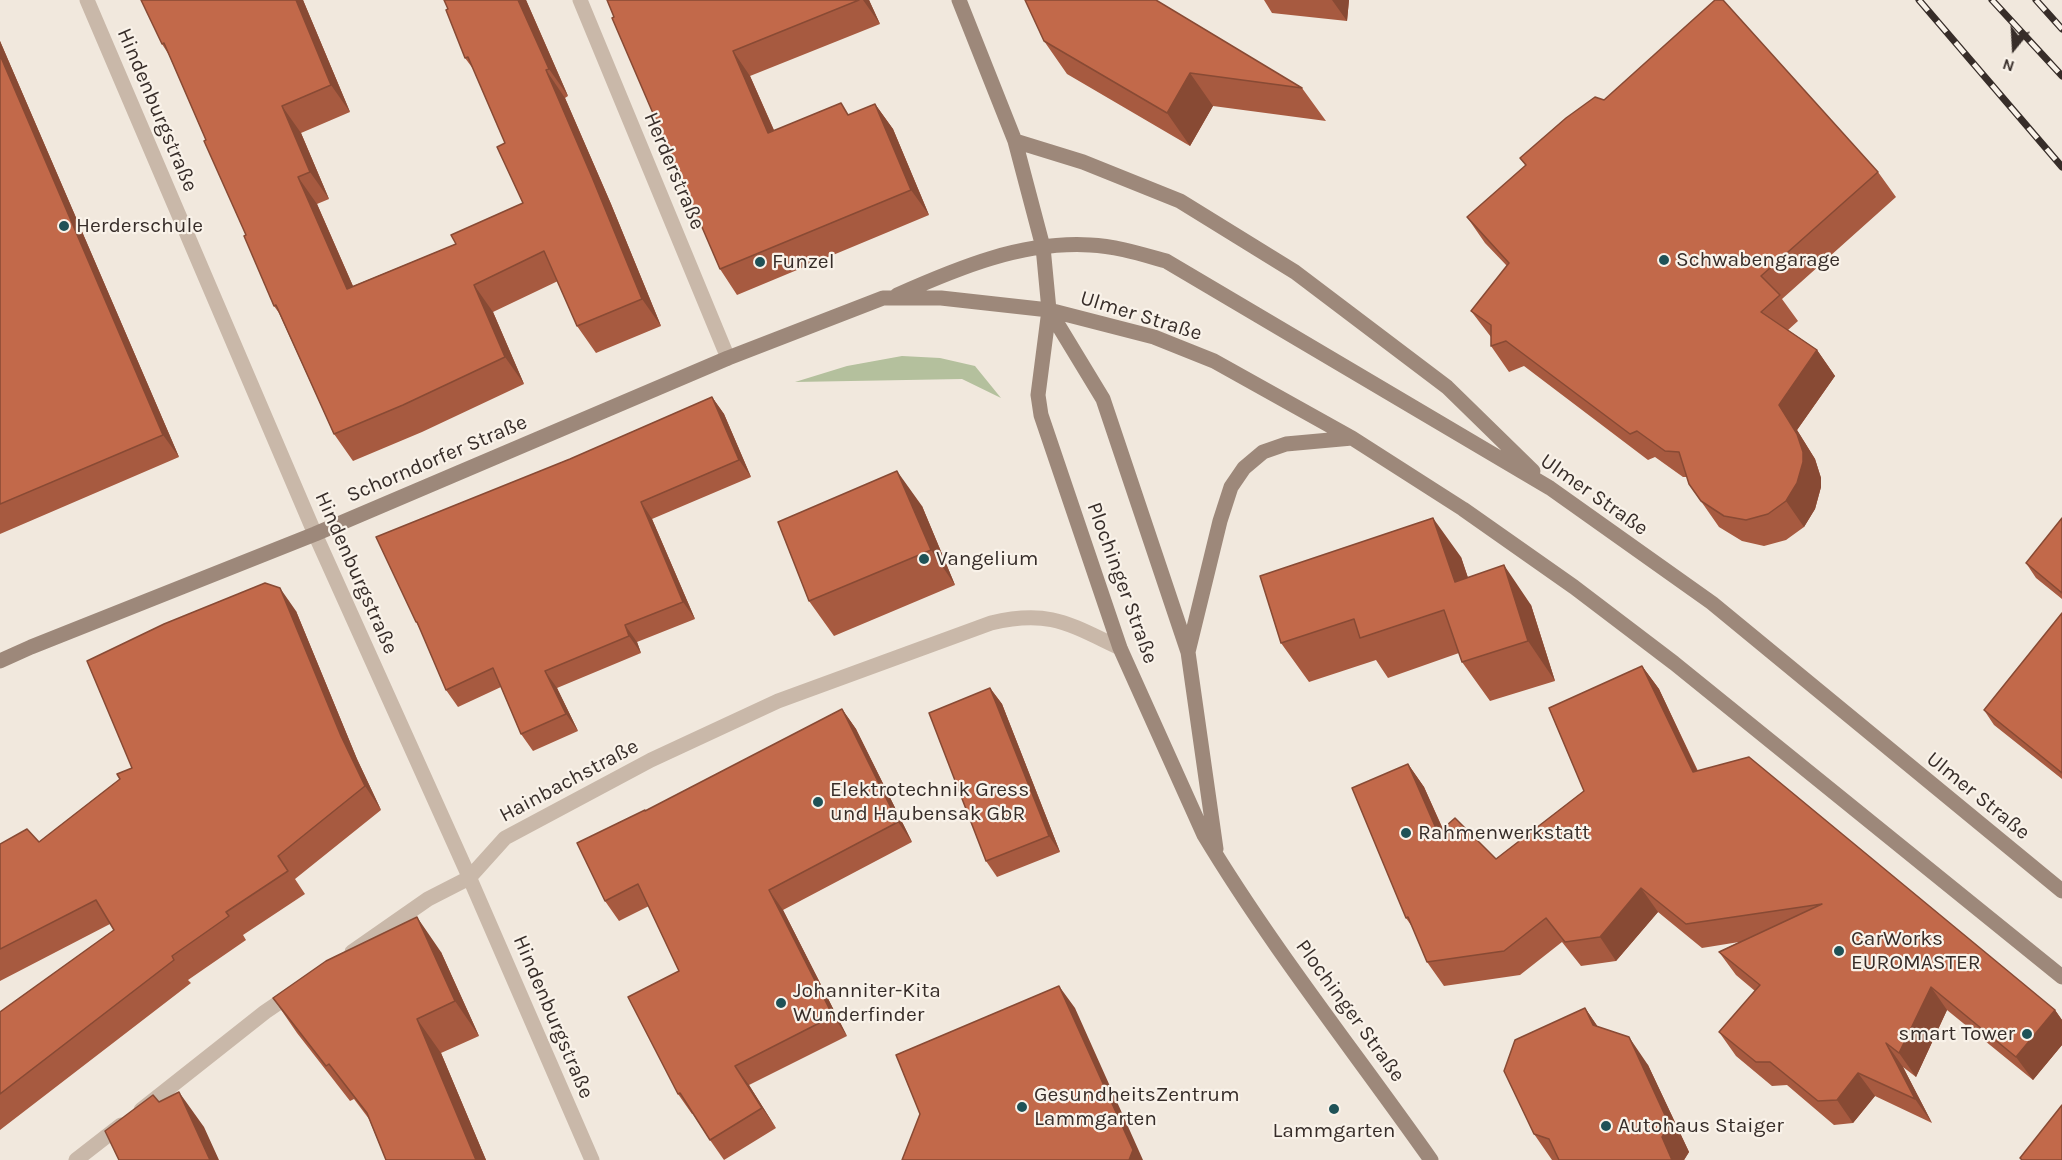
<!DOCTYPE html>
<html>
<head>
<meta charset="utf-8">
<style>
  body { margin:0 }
  #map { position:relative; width:2062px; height:1160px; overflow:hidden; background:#f1e8dd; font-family:Karla,sans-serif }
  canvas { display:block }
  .north { position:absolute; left:1984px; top:18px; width:60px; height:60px; -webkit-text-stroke:4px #f9f2e9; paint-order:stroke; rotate:198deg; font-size:16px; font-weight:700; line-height:24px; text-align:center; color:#372d29 }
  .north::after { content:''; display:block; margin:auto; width:21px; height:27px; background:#372d29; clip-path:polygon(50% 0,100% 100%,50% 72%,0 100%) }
</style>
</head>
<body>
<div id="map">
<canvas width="2062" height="1160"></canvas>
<div class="north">N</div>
</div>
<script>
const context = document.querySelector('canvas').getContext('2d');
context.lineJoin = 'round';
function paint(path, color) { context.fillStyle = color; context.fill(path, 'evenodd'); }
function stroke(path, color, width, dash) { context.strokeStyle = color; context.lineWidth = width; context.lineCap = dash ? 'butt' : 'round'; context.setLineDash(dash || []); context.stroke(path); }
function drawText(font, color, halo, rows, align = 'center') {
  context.font = font + ' Karla,sans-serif'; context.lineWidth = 4.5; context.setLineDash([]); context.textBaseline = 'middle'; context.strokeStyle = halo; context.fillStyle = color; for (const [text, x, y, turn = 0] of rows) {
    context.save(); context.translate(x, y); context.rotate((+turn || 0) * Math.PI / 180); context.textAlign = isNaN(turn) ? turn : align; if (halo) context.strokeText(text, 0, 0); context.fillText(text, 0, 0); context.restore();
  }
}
const green = new Path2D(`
  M902,356L940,358L975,366L1001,398L962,379L795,382L847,366Z`);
const street = new Path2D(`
  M87,0L315,534L467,872L592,1160
  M580,0L728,358
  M352,952L428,899L469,878L505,838L651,760L778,701L991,623C1049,609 1069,624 1120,648
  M141,1110L265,1012L293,993
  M76,1160L121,1125`);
const secondary = new Path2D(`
  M959,0L1015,141L1043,247L1049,310L1038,395L1041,415L1120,648L1204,835C1272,948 1355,1052 1431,1160
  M1015,141L1083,162L1180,201L1295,272L1447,387L1533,471
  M897,295C958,268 1022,241 1090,245C1116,246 1141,254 1166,261L1550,488L1712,603L2062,891
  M1049,310L1103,399L1188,652L1216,849
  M1188,652L1220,521L1231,487L1244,468L1263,452L1286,444L1352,438
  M0,661L31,647L315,534L728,358L883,298H941L1049,310L1154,337L1214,361L1352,438L1463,509L1574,587L1674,663L2062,977`);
const rail = new Path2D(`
  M1919,0L2062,167
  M1992,0L2062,76
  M2036,0L2062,29`);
const wall = new Path2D(`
  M303,0L350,112L301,133L329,199L317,204L353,286L456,244L523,203L505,143L474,70L465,58L526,0L568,96L565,98L611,204L661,326L596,353L577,326L558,281L493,312L524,384L422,432L353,461L334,434L279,313L274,306L246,235L206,140L169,55L162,44Z
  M607,0H869L880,24L750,76L774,130L850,115L875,104L893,129L929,215L737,295L720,269Z
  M1264,0H1349L1347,21L1272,13Z
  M0,41L179,457L0,534Z
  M1044,41L1302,88L1326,121L1213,106L1190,146L1067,74Z
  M1604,100L1878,172L1896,197L1782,299L1798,321L1788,330L1817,350L1835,376L1797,430L1815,459L1821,478V487L1815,509L1804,527L1786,540L1764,546L1742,541L1719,527L1689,484L1687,477H1683L1655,457L1648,460L1524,366L1509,372L1491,346V337L1471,311L1507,266L1485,243L1467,217L1526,166L1520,158Z
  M712,397L724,414L751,477L652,519L695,619L637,642L641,653L557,688L578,731L533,751L521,734L501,687L458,707L446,690L420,629L416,622L570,459Z
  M922,506L955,585L834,636L809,601Z
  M2062,518V599L2036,578L2026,563Z
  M1461,557L1468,578L1531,605L1555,681L1490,701L1462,662L1459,653L1388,678L1376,660L1309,682L1281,643Z
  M296,611L357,759L381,810L295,879L305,894L243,935L246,940L188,980L191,983L0,1130V1012L114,930L110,924L0,981V844L39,842L120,779Z
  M2062,613V779L1994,725L1984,710Z
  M1642,666L1659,689L1698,771L2055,1010L2062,1020V1045L2033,1080L1947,1010L1916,1077L1903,1067L1932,1123L1875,1096L1853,1123L1834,1125L1787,1085L1772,1086L1736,1056L1719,1032L1755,991L1736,975L1719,952L1739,942L1702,948L1658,912L1616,961L1581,966L1562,942L1520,975L1444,986L1427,962L1413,928L1406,918L1408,764L1424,787L1443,829L1496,859L1584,791Z
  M990,688L1002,704L1060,852L997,877L986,861Z
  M842,709L856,729L912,842L783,910L847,1036L749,1085L776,1128L724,1160L710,1140L693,1114H692L678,1094L679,971L649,906L619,921L605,901L646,811Z
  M441,952L479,1036L441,1053L486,1160H386L369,1119L354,1099L350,1101L297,1033L273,998Z
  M1585,1008L1598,1027L1648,1065L1689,1152L1684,1160H1552L1534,1134Z`);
const shadedWall = new Path2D(`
  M296,0H303L350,112L331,85Z
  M518,0H526L568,96L549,69Z
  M863,0H869L880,24Z
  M1332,0H1349L1347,21Z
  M0,41L179,457L163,435L0,55Z
  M733,51L750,76L786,158L768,133Z
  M546,70L565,98L611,204L661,326L642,299Z
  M1190,73L1213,106L1190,146L1167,113Z
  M875,104L893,129L929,215L911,190Z
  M282,106L301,133L329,199L310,172Z
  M298,177L317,204L366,316L347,289Z
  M474,285L493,312L524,384L505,357Z
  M1817,350L1835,376L1797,430L1815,459L1821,478V487L1815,509L1804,527L1786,501L1779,405Z
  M712,397L724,414L751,477L739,460Z
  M897,471L922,506L955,585L931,550Z
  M641,502L652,519L695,619L683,602Z
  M1433,518L1461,557L1483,622L1455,582Z
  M1504,565L1531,605L1555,681L1528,641Z
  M280,588L296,611L357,759L381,810L365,786L341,736Z
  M625,625L637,642L641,653L629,636Z
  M1642,666L1659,689L1709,796L1693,772Z
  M545,671L557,688L578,731L566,714Z
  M990,688L1002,704L1060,852L1049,836Z
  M842,709L856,729L912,842L898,822Z
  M1408,764L1424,787L1455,857L1438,833Z
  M1641,888L1658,912L1616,961L1600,937Z
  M769,890L783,910L847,1036L833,1016Z
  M417,917L441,952L479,1036L455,1001Z
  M1059,986L1075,1008L1143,1160H1129Z
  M1931,987L1947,1010L1916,1077L1899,1053Z
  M1585,1008L1604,1036L1593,1025Z
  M2055,1010L2062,1020V1045L2033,1080L2016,1057Z
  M417,1019L441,1053L486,1160H476Z
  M1629,1037L1648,1065L1689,1152L1684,1160H1672L1662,1137Z
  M1886,1043L1903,1067L1932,1123L1915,1099Z
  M735,1066L749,1085L776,1128L762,1108Z
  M1858,1073L1875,1096L1853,1123L1837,1100Z
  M179,1092L204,1127L219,1160H210Z`);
const building = new Path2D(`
  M141,0H296L331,85L282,106L310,172L298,177L347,289L456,244L451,235L523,203L497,147L505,143L468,57L465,58L446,10L448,9L444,0H518L549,69L546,70L592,177L642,299L577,326L544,251L474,285L505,357L403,405L334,434L276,305L274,306L244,236L246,235L204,141L206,140L164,43L162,44Z
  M607,0H859L733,51L768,133L841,103L848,115L875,104L911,190L720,269L612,18L614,17Z
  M1025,0H1156L1302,88L1190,73L1167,113L1044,41Z
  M1715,0H1723L1878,172L1761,276L1780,295L1761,312L1817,350L1779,405L1797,434L1803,452V462L1797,483L1786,501L1768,514L1746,520L1724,516L1701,501L1689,484L1679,452L1665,451L1637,431L1630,434L1506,341L1491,346V325L1471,311L1509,263L1467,217L1526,165L1520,158L1566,118L1595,97L1604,100Z
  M0,55L163,435L0,504Z
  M712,397L739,460L641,502L683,602L625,625L629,636L545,671L566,714L521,734L493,668L446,690L417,622H416L376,537L570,459Z
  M897,471L931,550L809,601L778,522Z
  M1433,518L1455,582L1504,565L1528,641L1462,662L1444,610L1360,638L1354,619L1281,643L1260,576Z
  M2062,518V593L2026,563Z
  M265,583L280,588L341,736L365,786L278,856L288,871L226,912L229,916L172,956L174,960L0,1094V1012L114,930L96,900L0,949V844L27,829L39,842L120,779L117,774L132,768L87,661L164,624Z
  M2062,613V773L1984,710Z
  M1642,666L1693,772L1749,757L2055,1010L2016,1057L1931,987L1899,1053L1886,1043L1915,1099L1858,1073L1837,1100L1818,1101L1770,1062H1756L1719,1032L1760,985L1719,952L1822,904L1686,924L1641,888L1600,937L1565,942L1546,918L1504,951L1427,962L1408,917L1406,918L1352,788L1408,764L1438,833L1455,818L1496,859L1584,791L1549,708Z
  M990,688L1049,836L986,861L929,713Z
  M842,709L898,822L769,890L833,1016L735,1066L762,1108L710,1140L680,1093L678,1094L628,997L679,971L638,884L605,901L577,843L645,810V811Z
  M417,917L455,1001L417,1019L476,1160H386L367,1113L329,1064L326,1066L273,998L326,961Z
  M1059,986L1133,1150L1129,1160H902L920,1114L896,1055Z
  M1585,1008L1593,1025L1629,1037L1669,1124L1662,1137L1672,1160H1559L1549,1139L1534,1134L1504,1071L1515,1040Z
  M179,1092L210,1160H119L105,1131L153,1095L159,1102Z
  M2062,1105V1160H2022L2020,1158Z`);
const markers = [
  [64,226,6,"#1f5257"],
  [1664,260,6,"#1f5257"],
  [760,262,6,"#1f5257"],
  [924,559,6,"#1f5257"],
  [818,802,6,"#1f5257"],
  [1406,833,6,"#1f5257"],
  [1839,951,6,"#1f5257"],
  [781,1003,6,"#1f5257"],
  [2027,1034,6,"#1f5257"],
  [1022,1107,6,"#1f5257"],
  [1334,1109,6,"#1f5257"],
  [1606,1126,6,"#1f5257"]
];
const streetNames = [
  ["Hindenburgstraße",157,110,67],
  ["Herderstraße",674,171,67],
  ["Ulmer Straße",1141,316,17],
  ["Schorndorfer Straße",437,459,-23],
  ["Ulmer Straße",1594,495,35],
  ["Hindenburgstraße",356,573,66],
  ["Plochinger Straße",1122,583,70],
  ["Hainbachstraße",569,781,-28],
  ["Ulmer Straße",1978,796,39],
  ["Plochinger Straße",1350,1011,54],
  ["Hindenburgstraße",553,1017,67]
];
const poiNames = [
  ["Herderschule",76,226],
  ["Schwabengarage",1676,260],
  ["Funzel",772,262],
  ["Vangelium",936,559],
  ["Elektrotechnik Gress",830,790],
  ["und Haubensak GbR",830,814],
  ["Rahmenwerkstatt",1418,833],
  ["CarWorks",1851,939],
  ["EUROMASTER",1851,963],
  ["Johanniter-Kita",793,991],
  ["Wunderfinder",793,1015],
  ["smart Tower",2015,1034,"right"],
  ["GesundheitsZentrum",1034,1095],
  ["Lammgarten",1034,1119],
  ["Autohaus Staiger",1618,1126],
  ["Lammgarten",1334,1131,"center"]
];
paint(green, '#b4c09d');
stroke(street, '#c9b8a9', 15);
stroke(secondary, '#9d887a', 15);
stroke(rail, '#372d29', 7);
stroke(rail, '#f9f2e9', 4.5, [14]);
paint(wall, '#a75a40');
paint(shadedWall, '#884a34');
paint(building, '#c2694a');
stroke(building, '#884a34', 1.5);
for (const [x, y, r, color] of markers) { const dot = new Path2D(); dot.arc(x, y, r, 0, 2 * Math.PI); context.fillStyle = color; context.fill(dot); stroke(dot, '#f9f2e9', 2); }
drawText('21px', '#372d29', '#f9f2e9', streetNames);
drawText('21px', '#372d29', '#f9f2e9', poiNames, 'left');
</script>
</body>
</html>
